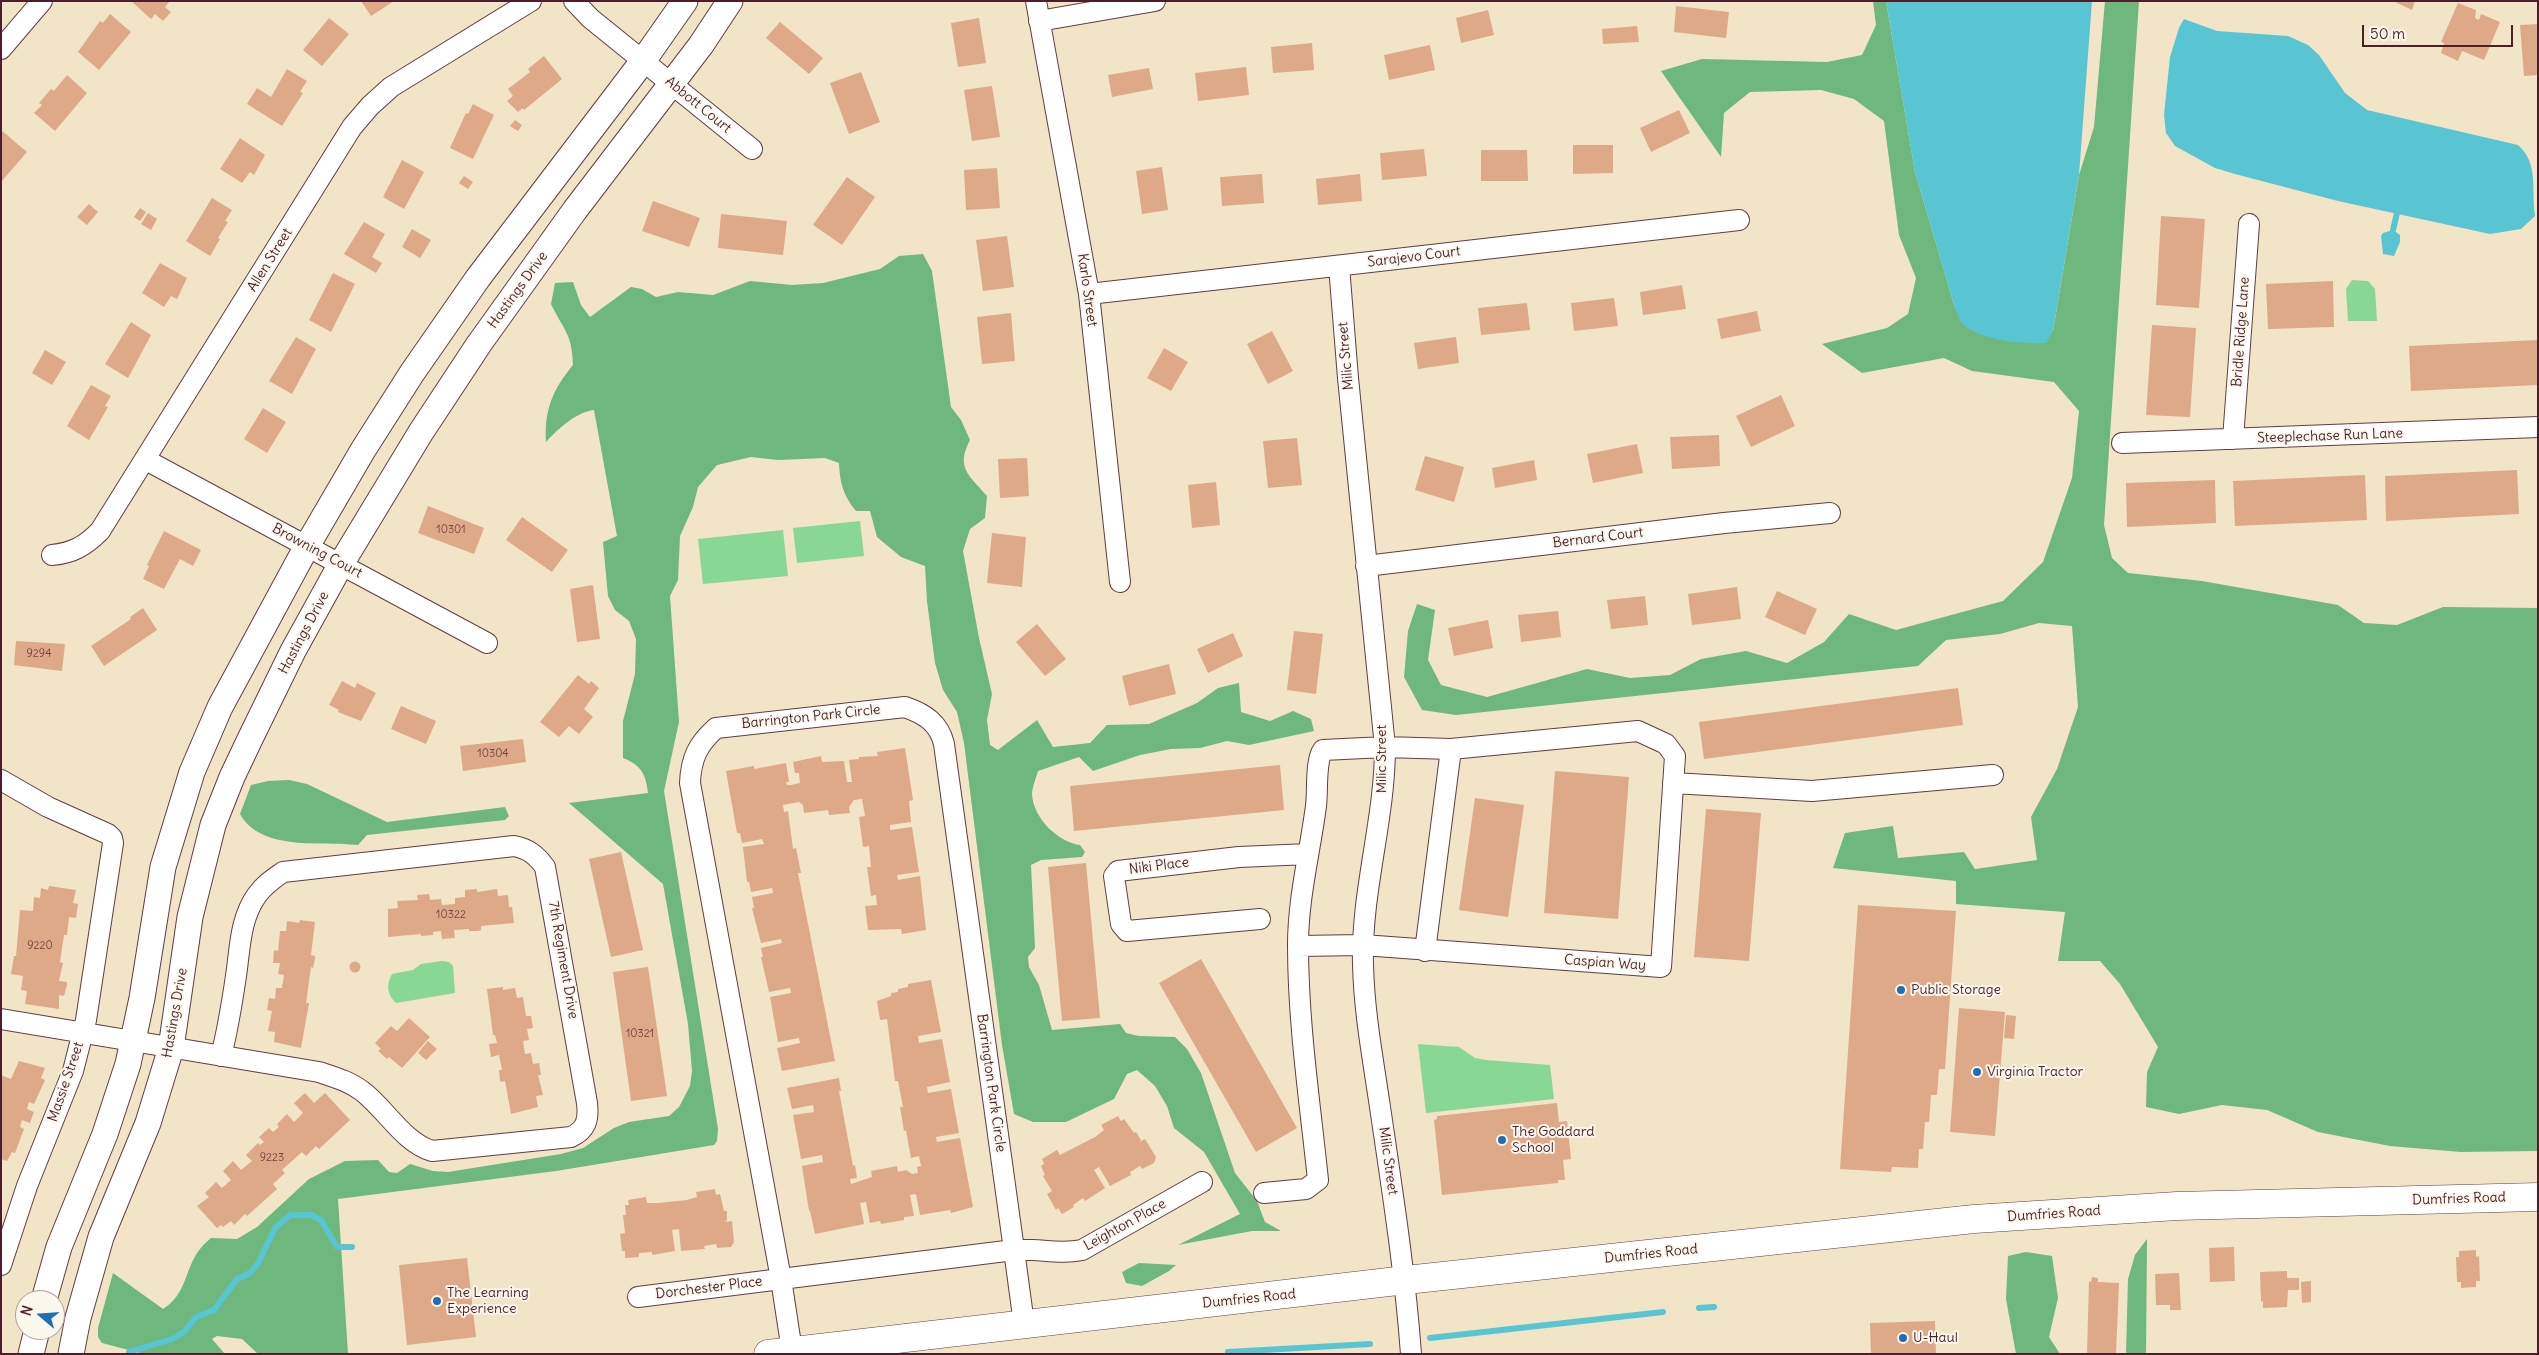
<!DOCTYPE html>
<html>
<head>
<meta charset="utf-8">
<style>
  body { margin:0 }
  #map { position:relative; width:2539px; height:1355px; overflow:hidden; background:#f1e4c7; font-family:Delius,sans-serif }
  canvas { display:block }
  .frame { position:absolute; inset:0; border:2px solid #4a1f2b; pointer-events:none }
  .north { position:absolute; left:15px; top:1290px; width:50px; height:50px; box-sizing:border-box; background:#fbf7ec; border:1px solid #b4a19f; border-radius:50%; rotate:288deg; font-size:14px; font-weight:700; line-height:20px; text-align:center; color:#4a1f2b }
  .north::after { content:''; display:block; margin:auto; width:18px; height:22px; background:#1f6fb2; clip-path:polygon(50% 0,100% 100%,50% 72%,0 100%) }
  .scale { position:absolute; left:2362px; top:25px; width:151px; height:22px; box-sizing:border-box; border:2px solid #4a1f2b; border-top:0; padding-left:6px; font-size:15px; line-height:18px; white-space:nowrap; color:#4a1f2b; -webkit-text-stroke:4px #fbf7ec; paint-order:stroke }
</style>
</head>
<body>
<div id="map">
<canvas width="2539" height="1355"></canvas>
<div class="frame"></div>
<div class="north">N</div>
<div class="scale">50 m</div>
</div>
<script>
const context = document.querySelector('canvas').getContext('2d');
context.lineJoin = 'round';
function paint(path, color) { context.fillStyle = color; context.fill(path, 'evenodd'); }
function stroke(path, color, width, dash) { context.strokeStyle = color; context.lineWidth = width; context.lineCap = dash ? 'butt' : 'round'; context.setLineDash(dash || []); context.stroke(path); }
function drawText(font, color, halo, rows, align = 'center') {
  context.font = font + ' Delius,sans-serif'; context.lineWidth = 4; context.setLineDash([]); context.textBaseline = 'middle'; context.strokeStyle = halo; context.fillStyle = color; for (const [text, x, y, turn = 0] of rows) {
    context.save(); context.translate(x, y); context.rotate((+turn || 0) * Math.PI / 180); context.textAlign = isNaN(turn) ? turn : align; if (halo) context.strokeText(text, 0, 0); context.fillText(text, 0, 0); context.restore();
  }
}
const green = new Path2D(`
  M2352,280L2368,281L2375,289L2377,321H2348L2346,289Z
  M860,521L864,556L797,563L793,528Z
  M783,530L788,576L703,584L698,539Z
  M442,961L449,962L453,966L455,993L396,1003C387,995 386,984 392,974L413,970L421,964Z
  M1418,1044L1459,1047L1475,1058L1486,1060L1550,1065L1554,1099L1426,1113Z`);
const forest = new Path2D(`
  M1873,1H1886L1915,172L1955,308L2053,331L2079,175L2094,127L2105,1H2139L2104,525L2112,558L2128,573L2202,581L2338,605L2364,623L2397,625L2443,607L2538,608V1151L2461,1152L2390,1146L2318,1132L2267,1110L2222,1105L2179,1114L2146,1107L2147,1072L2158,1047L2120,984L2100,961H2058L2065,912L1956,904V881L1833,868L1845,833L1893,826L1898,858L1964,852L1975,869L2037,860L2031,817L2057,769L2078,707L2072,626L2039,623L2000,634L1946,640L1918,666L1456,715L1422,710L1404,677L1408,631L1417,604L1435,610L1428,660L1441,685L1487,697L1587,669L1630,678L1670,675L1701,659L1746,651L1787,663L1824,642L1849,614L1896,630L2003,601L2043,562L2072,478L2079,411L2054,382L1972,371L1944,358L1862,373L1822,344L1887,328L1908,314L1916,278L1899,235L1884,121L1854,99L1821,90L1750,92L1724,113L1721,157L1661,71L1702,59L1827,62L1862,55L1876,25Z
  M923,254L932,271L951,407L961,420L970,440C955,468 970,476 987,496L985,518L970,529L963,551L979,638L992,694L987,720L990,745L998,750L1037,720L1053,747L1090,743L1107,725L1149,724L1197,703L1218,688L1239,683L1241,712L1270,721L1293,711L1311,719L1314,731L1249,745L1227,741L1200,748L1171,749L1140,755L1093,771L1079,757L1038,771C1036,778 1032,788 1032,794C1033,818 1058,842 1080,845L1085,852L1082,857L1041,860L1031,865L1035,948L1028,957L1029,967L1039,985L1052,1030L1120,1024L1126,1033L1139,1036L1175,1037L1187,1049L1201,1073L1235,1173L1257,1201L1265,1222L1281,1231H1252L1178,1245L1240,1214L1204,1152L1174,1128L1167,1106L1155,1086L1137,1070L1127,1074L1114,1099L1066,1122H1033L1014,1114L1002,1045L964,743L957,712L943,690L935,663L927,601L925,566L901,557L877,537L870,511H856C843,495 840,483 839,463L825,458L778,460L751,457L717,465L698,487L693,507L680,536L678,580L670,596L679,722L664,791L718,1129L717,1141L714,1145L556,1171L338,1199L348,1354H258L242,1339L217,1336L212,1339L225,1354H144L102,1343L98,1337V1328L113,1273L163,1309C186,1294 184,1274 197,1253C201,1247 206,1242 211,1238L237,1239L257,1227L309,1179L345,1161L378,1160L389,1172L397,1173L410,1164L433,1171L448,1172L561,1154L583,1148L614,1128L629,1122L669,1116L679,1107L690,1086L692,1071L688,1024L663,884L569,803L648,793C646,774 641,765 623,758V721L635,674L636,639L629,621L615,610L608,596L603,542L617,536L594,410C576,412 558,429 546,442C544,410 553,389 573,365C572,333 564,331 551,304L555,283L573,282L581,305L590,317L631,287L642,289L656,297L678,292L713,295L750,281L792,285L823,283L880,269L899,256Z
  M289,780L307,784L387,822L505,807L509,816L505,820L367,835L358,845C323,841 261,852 240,814L251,785L268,781Z
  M2147,1239L2146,1354H2126L2128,1279L2135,1255Z
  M2026,1252L2052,1256L2058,1298L2049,1337L2060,1354H2016L2006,1299L2008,1256Z
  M1139,1263L1176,1265L1169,1271L1142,1286L1126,1283L1122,1272Z`);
const water = new Path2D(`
  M1886,1H2092L2079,175L2053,331L2046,343C2025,345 1980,340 1964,325C1960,322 1957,313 1955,308L1915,172Z
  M2184,19L2217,31L2288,36L2308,45L2319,55L2345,93L2367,110L2518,145C2539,164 2531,187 2535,216L2521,229L2490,234L2338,201L2235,174L2215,168L2175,146L2166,133L2164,115L2170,57L2179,28Z
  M2393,230L2400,235V242L2394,256L2383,254L2381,236L2383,233Z`);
const stream = new Path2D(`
  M2393,230L2397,213
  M1699,1308L1714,1307
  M1430,1338L1663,1312
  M129,1352L172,1339L184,1332L196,1317L214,1310L237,1279L250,1273L258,1263L275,1228L290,1215H311L321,1220L337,1247H352
  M1228,1352L1370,1344`);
const building = new Path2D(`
  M131,1H170L165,7L171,12L163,21L155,14L151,19Z
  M361,1H394L371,16Z
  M2393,1H2415L2412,10Z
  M2458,3L2476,10L2475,18L2479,20L2481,14L2500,22L2484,60L2462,51L2458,61L2441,53L2444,43L2441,42Z
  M1676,6L1729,12L1726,38L1674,32Z
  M1488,10L1494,35L1461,43L1456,18Z
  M110,14L131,32L99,70L78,52L100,21L103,23Z
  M329,18L349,34L322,66L303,50Z
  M979,18L986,63L958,67L951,23Z
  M780,22L823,58L809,74L766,38Z
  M2538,24V75L2524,76L2520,25Z
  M1637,26L1639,42L1603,44L1602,29Z
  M1312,43L1314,70L1273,73L1271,47Z
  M1430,45L1435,70L1389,80L1384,55Z
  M544,56L562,79L524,110L523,108L518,112L507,101L513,96L508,89L530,72L528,69Z
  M1246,67L1249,95L1198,101L1195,73Z
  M1149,68L1153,89L1112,97L1108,75Z
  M287,69L307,81L300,92L303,93L282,126L247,104L257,88L271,97Z
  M861,72L880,122L849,134L830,83Z
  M67,75L87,93L55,131L34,113L42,105L39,103L51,89L54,91Z
  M992,86L1000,137L972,141L964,90Z
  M473,104L494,115L473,159L450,148L466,113L468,114Z
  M1679,110L1690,133L1651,152L1640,128Z
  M515,120L522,125L518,131L510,126Z
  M1,130L27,152L1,182Z
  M240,138L265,155L254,175L250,172L242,183L220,169Z
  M1573,145H1613V173L1573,174Z
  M1424,149L1427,176L1382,180L1380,153Z
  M1481,150H1527L1528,181H1481Z
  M402,160L424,172L404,209L383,197Z
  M1162,167L1168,210L1142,214L1136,171Z
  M997,168L1000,208L966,210L964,170Z
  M1262,174L1264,203L1222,206L1220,177Z
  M1360,174L1362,201L1318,205L1316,179Z
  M464,176L473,182L468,189L459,183Z
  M847,177L875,197L842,245L813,225Z
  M212,198L232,210L225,221L228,222L218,238L220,239L210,256L186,241Z
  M653,201L700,218L689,247L642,231Z
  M89,204L98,212L87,225L77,217Z
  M140,208L146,212L140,221L134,217Z
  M148,213L157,219L151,230L141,224Z
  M721,214L787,221L783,255L718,248Z
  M2161,216L2205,219L2199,308L2156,305Z
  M364,222L385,234L372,257L382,263L376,273L344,254Z
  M412,229L431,240L420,258L402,247Z
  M1007,236L1014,287L983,291L976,240Z
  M160,263L187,278L177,299L171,296L164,307L142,293Z
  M333,273L355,284L331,332L309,320Z
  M2333,281L2334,327L2268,329L2266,284Z
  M1682,285L1686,309L1643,315L1640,292Z
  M1614,298L1618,326L1574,331L1571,303Z
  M1527,303L1530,330L1481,335L1478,308Z
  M1757,311L1761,331L1721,339L1717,319Z
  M1011,313L1015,361L982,364L977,317Z
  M131,322L151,335L128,378L105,364Z
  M2152,325L2196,328L2190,417L2146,415Z
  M1272,331L1293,371L1268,384L1247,344Z
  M296,337L316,349L292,394L269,381Z
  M1456,337L1459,363L1418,369L1414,343Z
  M2538,340V385L2411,391L2409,346Z
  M1164,348L1188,362L1171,391L1147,378Z
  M45,350L66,362L52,385L32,373Z
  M91,385L111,396L105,406L108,407L89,440L67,426Z
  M1781,395L1795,426L1751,447L1736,416Z
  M263,408L286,422L267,453L244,439Z
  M1719,435L1720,466L1672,469L1670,437Z
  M1297,438L1302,485L1268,488L1263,441Z
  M1637,444L1643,473L1593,483L1587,454Z
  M1425,456L1464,467L1454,502L1415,490Z
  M1027,458L1029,496L1000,498L998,459Z
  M1534,460L1537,480L1495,488L1492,468Z
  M2517,470L2519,514L2386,521L2385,476Z
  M2365,475L2367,520L2235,526L2233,481Z
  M2215,480L2216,523L2127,527L2126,483Z
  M1216,482L1220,525L1192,528L1188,485Z
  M428,506L484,528L474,554L418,533Z
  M522,517L568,550L552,572L506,540Z
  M164,531L201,550L193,566L180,559L164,589L143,579L149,566L147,565Z
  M992,533L1026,537L1022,587L987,583Z
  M593,585L600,639L577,642L570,589Z
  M1737,587L1741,619L1692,625L1688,594Z
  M1777,591L1817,609L1805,635L1765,617Z
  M1645,596L1648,625L1611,629L1607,600Z
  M143,608L157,630L104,666L91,646L131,619L130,617Z
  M1558,611L1561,637L1521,642L1518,615Z
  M1488,620L1493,648L1454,656L1448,628Z
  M1037,624L1066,659L1045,676L1016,642Z
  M1294,631L1323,634L1316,694L1287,690Z
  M1233,633L1243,656L1208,673L1197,649Z
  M16,641L65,644L62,671L14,665Z
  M1169,664L1176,694L1129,706L1122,676Z
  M578,675L589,684L591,681L599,688L584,709L593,717L579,734L569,726L559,737L540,722Z
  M342,681L355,688L357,683L376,693L361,721L338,712L339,710L329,705Z
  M1958,688L1963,725L1704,759L1699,722Z
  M401,706L436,721L426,744L391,729Z
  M523,739L526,762L463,771L460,746Z
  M905,748L913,800L909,801L911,822L890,825V830L912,827L919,872L897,875L898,880L920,876L926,930L902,934L901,929L868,930L865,906L877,905L876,895L871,896L867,867H871L869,846L863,847L859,817L865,816L862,799L854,800L849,807L850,813L829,815L828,810L804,813L803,805L799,802L783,805L784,812L788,811L793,849L796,848L801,873H798L835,1061L782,1071L777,1048L800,1043L799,1038L778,1042L770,997L791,993L790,988L769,992L761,957H763L761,948L782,943L781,939L761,943L752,908H754L752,897L773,893L772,888L751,892L749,882H747L743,847L764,844L762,839L742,843L740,833H737L726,771L754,766V769L786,763L789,782H786L787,785H791L800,783L799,773H795L793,762L821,756L822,762L844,761L847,782H852L849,760L859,759V757L878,756L877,752Z
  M1280,765L1284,810L1074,831L1070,786Z
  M1555,771L1629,777L1618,919L1544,913Z
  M1475,798L1524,805L1508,917L1459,910Z
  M1706,809L1761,813L1749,961L1694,957Z
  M621,852L643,950L611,957L589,859Z
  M1086,863L1100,1018L1062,1021L1048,867Z
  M49,886L76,890L73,903L78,904L76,918L69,917L67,935H64L60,962L63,963L59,981L67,982V985L64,996L59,995V1009L25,1004L27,991L21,990L23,976L11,974L14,956H16L20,910L33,911L34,897L40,898L41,888L48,890Z
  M477,889V892L497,889L498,896L508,895L509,907H512L514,923L481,926V930L478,931H469V929L454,930L455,938L442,939L441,931L433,932V935L421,936V934L388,937V909L398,908L397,901L418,900L417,895L429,894L430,900L441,899L442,905L455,904V898L465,897V890Z
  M1858,905L1956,911L1945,1069H1939L1937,1095H1931L1929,1122H1925L1923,1149H1919L1918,1168L1892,1167L1891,1172L1840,1169Z
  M300,920L315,922L311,955L315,956V958L313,968L311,967L306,1003H309L301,1048L274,1042L275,1032L268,1031L272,1011L267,1010L269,998L275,999L276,988H282L284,975L278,974L280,963H273L274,950L278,951L280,931H286L287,921L299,923Z
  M1201,959L1297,1128L1256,1152L1159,983Z
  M349.5 967a5.5 5.5 0 1 1 11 0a5.5 5.5 0 1 1-11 0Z
  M648,967L667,1096L631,1101L613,972Z
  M931,980L941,1032L918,1036L919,1043L942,1039L950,1082L927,1087L928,1093L951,1089L959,1133L936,1137L937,1142L960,1138L973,1207L951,1213L950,1210L920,1215L916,1194L910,1195L914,1216L904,1217V1220L881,1224L880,1221L870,1223L866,1202L860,1203L864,1224L815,1234L810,1211H809L802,1166L823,1162L822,1155L801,1159L793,1115L814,1112L813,1105L792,1109L787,1088L839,1078L841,1091H839L853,1166L855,1165L857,1178L850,1179L851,1184L872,1177L871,1171L897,1166L898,1172L906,1170L912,1174L918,1173L917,1167L921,1166L919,1156L911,1158L906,1130L904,1131L900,1107H903L898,1081H895L887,1019L880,1020L877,1001L891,996V993L898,992V989L908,987V984Z
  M503,987V990L515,988L517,998L523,997L526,1016H531L533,1028L527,1029L529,1040L523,1041L525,1054L531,1053L533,1064L539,1063L541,1075H538L543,1095L536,1096L538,1107L511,1114L505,1081L501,1082L500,1080L499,1070H502L499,1055L491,1057L489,1044L497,1043L495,1035H493L487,989Z
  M1959,1008L2005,1012L1995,1136L1950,1132Z
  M2006,1015L2016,1016L2014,1039L2004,1038Z
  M409,1018L430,1037L402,1068L389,1057L387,1059L378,1051L381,1049L375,1043L391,1026L397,1031Z
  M428,1041L437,1049L426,1060L418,1053Z
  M19,1061L45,1068L41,1078L45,1080L34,1104L29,1102L27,1109L34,1112L30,1123L22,1120L20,1127L24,1129L15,1153L12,1152L7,1161L1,1159V1075L11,1079Z
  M305,1093L314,1103L325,1093L350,1120L319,1149L316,1146L306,1156L302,1152L282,1170L285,1173L273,1184L277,1189L247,1216L245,1214L234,1225L231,1221L223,1227L221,1225L217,1228L197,1206L209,1197L205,1193L216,1182L222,1188L231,1180L223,1171L233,1161L241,1170L252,1161L246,1155L258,1143L260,1145L264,1142L259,1137L269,1128L273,1132L279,1127L277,1124L287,1114L294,1122L303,1113L294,1103Z
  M1557,1103L1559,1122L1567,1121L1571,1159L1563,1160L1565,1180H1558V1183L1442,1195L1434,1120L1437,1119V1116Z
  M1118,1116L1121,1121L1124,1119L1134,1133L1136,1132L1141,1140L1139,1142L1145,1139L1156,1157L1154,1163L1142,1169L1140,1166L1130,1172L1131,1175L1110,1186L1099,1167L1094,1170L1105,1188L1085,1201L1083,1198L1073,1205L1074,1207L1062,1214L1058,1208L1056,1210L1047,1194L1052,1191L1043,1176L1045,1175L1041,1166L1044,1164L1042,1159L1057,1150L1060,1155L1095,1137L1104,1130L1101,1125Z
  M715,1189L716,1195L720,1194L724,1211H727V1220L725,1222L732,1221L734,1242L731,1247L717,1248L716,1244L704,1246L705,1249L681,1251L679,1229L672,1230L675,1251L652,1255V1252L639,1253V1257L625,1258V1251H622L620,1234L625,1233L623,1215H626L625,1205H629L628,1200L646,1197L647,1203H659L687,1200L697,1197L696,1192Z
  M2234,1247L2235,1281L2210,1282L2209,1248Z
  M2476,1250V1257L2479,1256L2480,1281H2476V1287L2461,1288V1282H2457L2456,1257H2459V1251Z
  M467,1258L476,1337L407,1345L399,1265Z
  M2287,1271V1278H2299V1290H2288L2287,1307L2263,1308V1301L2261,1302L2260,1272Z
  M2179,1273L2181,1310H2170V1305H2156L2155,1274Z
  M2092,1277L2098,1278V1282L2119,1283L2116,1354H2087L2089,1281L2091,1282Z
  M2311,1281V1302L2302,1303L2301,1282Z
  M1935,1321L1936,1354H1871L1870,1323Z`);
const minor = new Path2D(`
  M574,1L590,18L752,149
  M1036,1L1089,294L1120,582
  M1039,21L1155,1
  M1,49L42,1
  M1339,266L1348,378L1385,747C1385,820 1361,891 1363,964C1364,1012 1373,1059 1380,1107C1392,1189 1405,1271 1411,1354
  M1089,294L1739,220
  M2233,439L2249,224
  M2122,443L2538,427
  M146,460L487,643
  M52,555C73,553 85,546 100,531L352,127L370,106L391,87L531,1
  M1366,566L1724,523L1830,513
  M1,780L48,807L108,834L112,838L113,843L86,1020L73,1071L27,1186L1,1265
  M1673,783L1812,791L1993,775
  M1260,919L1127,931L1121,924L1114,876L1118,871L1239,857L1308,854
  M1425,951L1451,749
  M1,1019L319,1072C334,1077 349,1081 362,1091C385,1108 403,1142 432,1151L571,1137C586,1130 589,1120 587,1103L545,867C536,855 529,849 514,846L283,872C273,879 264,885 257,895C240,918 240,949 236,976C232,1003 228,1029 221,1056
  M1264,1193L1306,1189L1318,1180C1310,1103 1298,1024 1298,945C1298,898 1310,852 1316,806C1318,792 1315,761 1323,750L1385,747L1451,749L1638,731L1666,744L1675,756L1661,967L1363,945L1298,946
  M638,1297L781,1279L792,1351
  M1024,1324L1014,1250L944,744C939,723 925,714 905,707L716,728C698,744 691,758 690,783L781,1279L1014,1250C1038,1248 1059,1255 1082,1250L1202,1182`);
const tertiary = new Path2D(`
  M44,1300L59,1247L105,1134L128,1064L142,998L163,867L192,772L220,707L307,546L363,450L412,373L478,278L643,61L685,1
  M31,1354L37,1330
  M71,1354L78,1318L101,1237L148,1123L171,1048L190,917L213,825L232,777L250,739L293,651L341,564L421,432L479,344L575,210L701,45L730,1`);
const primary = new Path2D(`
  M768,1354L1406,1280L1974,1219L2177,1206L2538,1197`);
const markers = [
  [1901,990,5,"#1f6fb2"],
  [1977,1072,5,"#1f6fb2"],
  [1502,1140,5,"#1f6fb2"],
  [437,1301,5,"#1f6fb2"],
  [1903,1338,5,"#1f6fb2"]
];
const numberNames = [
  ["10301",451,530],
  ["9294",39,654],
  ["10304",493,754],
  ["10322",451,915],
  ["9220",40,946],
  ["10321",640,1034],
  ["9223",272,1158]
];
const streetNames = [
  ["Abbott Court",698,105,39],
  ["Sarajevo Court",1414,257,-7],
  ["Allen Street",270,260,-58],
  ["Hastings Drive",518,290,-54],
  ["Karlo Street",1087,290,82],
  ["Bridle Ridge Lane",2241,332,-86],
  ["Milic Street",1346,356,-95],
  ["Steeplechase Run Lane",2330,436,-2],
  ["Bernard Court",1598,538,-7],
  ["Browning Court",317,551,28],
  ["Hastings Drive",304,633,-62],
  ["Barrington Park Circle",811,717,-6],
  ["Milic Street",1382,759,-90],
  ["Niki Place",1159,866,-7],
  ["7th Regiment Drive",563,960,80],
  ["Caspian Way",1605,963,4],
  ["Hastings Drive",175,1013,-80],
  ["Massie Street",66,1082,-71],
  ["Barrington Park Circle",991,1083,82],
  ["Milic Street",1388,1161,82],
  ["Dumfries Road",2459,1199,-2],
  ["Dumfries Road",2054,1214,-4],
  ["Leighton Place",1125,1225,-29],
  ["Dumfries Road",1651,1254,-6],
  ["Dorchester Place",709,1288,-7],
  ["Dumfries Road",1249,1299,-6]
];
const poiNames = [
  ["Public Storage",1911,990],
  ["Virginia Tractor",1987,1072],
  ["The Goddard",1512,1132],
  ["School",1512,1148],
  ["The Learning",447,1293],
  ["Experience",447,1309],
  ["U-Haul",1913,1338]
];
paint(green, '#89d795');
paint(forest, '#6eb87e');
paint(water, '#59c5d2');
stroke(stream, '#59c5d2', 6);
paint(building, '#dea989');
stroke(minor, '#633d42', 22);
stroke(tertiary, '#633d42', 27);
stroke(primary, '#633d42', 29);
stroke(minor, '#fff', 20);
stroke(tertiary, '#fff', 25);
stroke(primary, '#fff', 28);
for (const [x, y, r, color] of markers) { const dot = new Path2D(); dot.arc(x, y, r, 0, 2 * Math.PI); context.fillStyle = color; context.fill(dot); stroke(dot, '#fbf7ec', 2); }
drawText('11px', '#6f4242', null, numberNames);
drawText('14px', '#4a1f2b', '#fbf7ec', streetNames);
drawText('14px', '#4a1f2b', '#fbf7ec', poiNames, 'left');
</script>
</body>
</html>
